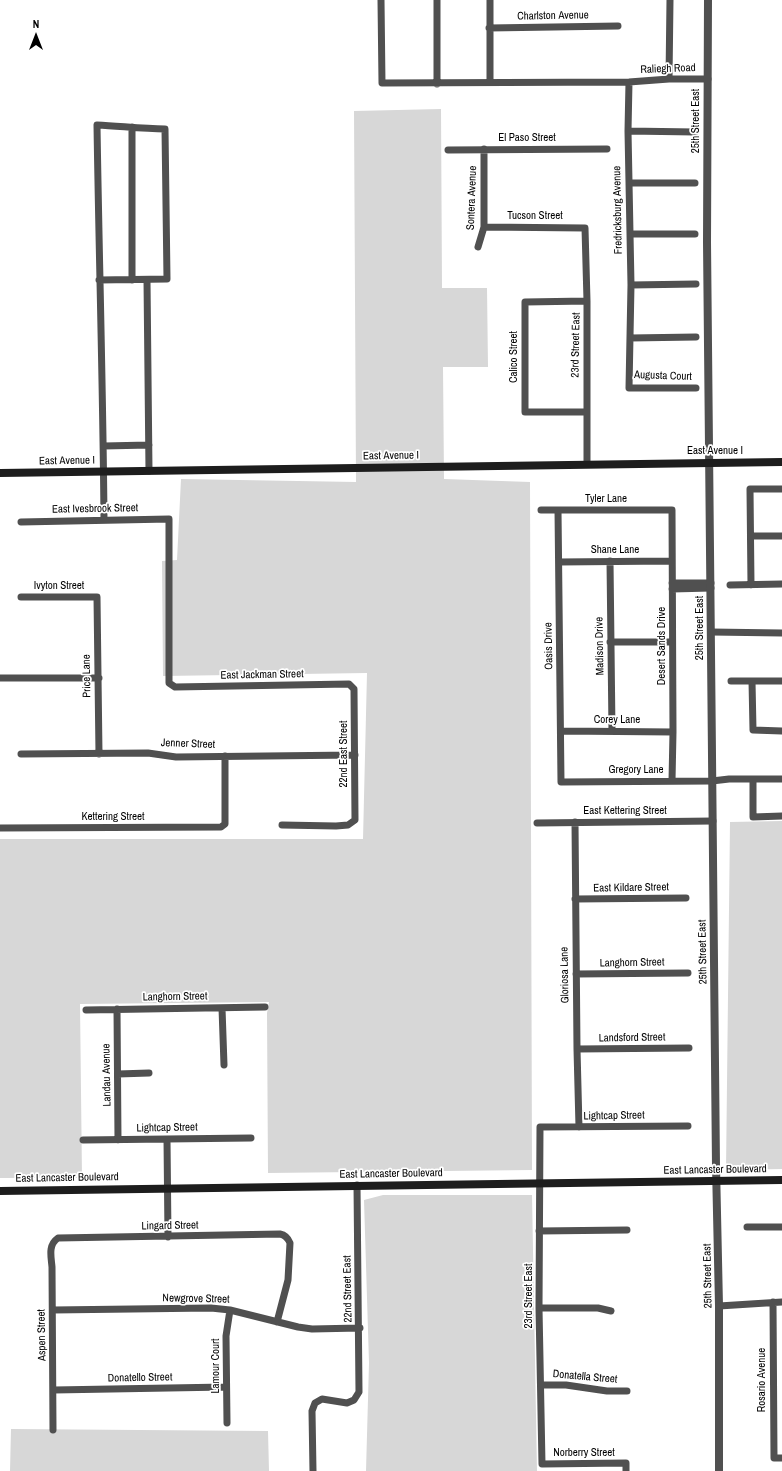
<!DOCTYPE html>
<html>
<head>
<meta charset="utf-8">
<style>
  body { margin:0 }
  #map { position:relative; width:782px; height:1471px; overflow:hidden; background:#fff; font-family:"Archivo Narrow",sans-serif }
  canvas { display:block }
  .north { position:absolute; left:16px; top:16px; width:40px; height:40px; -webkit-text-stroke:3px #fff; paint-order:stroke; rotate:0deg; font-size:11px; font-weight:700; line-height:16px; text-align:center; color:#000 }
  .north::after { content:''; display:block; margin:auto; width:14px; height:18px; background:#000; clip-path:polygon(50% 0,100% 100%,50% 72%,0 100%) }
</style>
</head>
<body>
<div id="map">
<canvas width="782" height="1471"></canvas>
<div class="north">N</div>
</div>
<script>
const context = document.querySelector('canvas').getContext('2d');
context.lineJoin = 'round';
function paint(path, color) { context.fillStyle = color; context.fill(path, 'evenodd'); }
function stroke(path, color, width, dash) { context.strokeStyle = color; context.lineWidth = width; context.lineCap = dash ? 'butt' : 'round'; context.setLineDash(dash || []); context.stroke(path); }
function drawText(font, color, halo, rows, align = 'center') {
  context.font = font + ' "Archivo Narrow",sans-serif'; context.lineWidth = 3.5; context.setLineDash([]); context.textBaseline = 'middle'; context.strokeStyle = halo; context.fillStyle = color; for (const [text, x, y, turn = 0] of rows) {
    context.save(); context.translate(x, y); context.rotate((+turn || 0) * Math.PI / 180); context.textAlign = isNaN(turn) ? turn : align; if (halo) context.strokeText(text, 0, 0); context.fillText(text, 0, 0); context.restore();
  }
}
const green = new Path2D(`
  M441,109L442,288H487L488,367H443L444,479L530,482L532,1170L268,1173L267,1013L269,1002L80,1004L82,1178H0V839H363L367,673L163,676L162,561L177,560L181,479L356,482L354,111Z
  M782,821V1169L726,1170L730,822Z
  M383,1195H532L537,1471H366L369,1363L364,1200Z
  M11,1429L268,1431L269,1471H10Z`);
const minor = new Path2D(`
  M381,0L382,83L629,82L669,79H708
  M437,0V84
  M490,0V82
  M489,28L618,26
  M669,79L670,0
  M629,82L628,131L631,285L629,388H696
  M628,131L695,132
  M448,150L607,149
  M629,183H695
  M484,227L585,228L587,301V463
  M630,234H695
  M478,247L484,227V149
  M99,280L167,279L165,129C142,129 120,126 97,125C99,257 103,388 104,520
  M132,280V127
  M147,280L149,471
  M631,285L696,284
  M630,338L696,337
  M586,412H525V302L587,301
  M104,446L149,445
  M541,510H672L673,732L672,781
  M558,510L561,782L712,781L729,779H782
  M21,522L169,519V683L175,687L349,684L354,689L355,820L348,825L336,826L282,825
  M751,536H782
  M610,561L612,731
  M559,562L671,561
  M672,583H711
  M730,585L782,584
  M751,585L750,489H782
  M672,589L711,588
  M21,597H97L99,754
  M711,632L782,633
  M610,642H672
  M0,678H99
  M731,681H782
  M752,681L753,730L782,731
  M561,731L673,732
  M21,754L148,753L176,757L355,755
  M753,779V817L782,816
  M575,822L577,1049L579,1127
  M537,823L713,821
  M0,828L221,827L225,824V756
  M575,899L686,898
  M576,974L688,973
  M222,1008L224,1065
  M117,1009L118,1140
  M86,1010L265,1007
  M577,1049L689,1048
  M118,1074L149,1073
  M167,1139L168,1237
  M83,1140L251,1138
  M747,1227H782
  M539,1231L627,1230
  M773,1302L774,1458H782
  M719,1306L782,1302
  M539,1308H598L611,1311
  M53,1310L211,1308L230,1310L298,1327L312,1329L360,1328
  M541,1385H566L607,1391H627
  M54,1390L226,1387
  M227,1423L226,1336L230,1310
  M53,1430L52,1267C51,1256 48,1245 58,1238L280,1234C285,1235 288,1238 290,1243L288,1280L277,1322
  M313,1471L312,1411L315,1403L322,1399L347,1403L354,1400L359,1392L357,1185
  M626,1471V1463L542,1464L539,1308L540,1127L688,1126`);
const tertiary = new Path2D(`
  M708,0L707,242L716,1166L719,1306V1471`);
const secondary = new Path2D(`
  M0,473L782,462
  M0,1191L782,1180`);
const streetNames = [
  ["Charlston Avenue",553,16,-1],
  ["Raliegh Road",668,69,-2],
  ["25th Street East",696,121,-90],
  ["El Paso Street",527,138],
  ["Sontera Avenue",472,198,-88],
  ["Fredricksburg Avenue",618,210,-91],
  ["Tucson Street",535,216],
  ["23rd Street East",576,345,-89],
  ["Calico Street",514,357,-90],
  ["Augusta Court",663,376,2],
  ["East Avenue I",715,451],
  ["East Avenue I",391,456,-1],
  ["East Avenue I",67,461,-1],
  ["Tyler Lane",606,499],
  ["East Ivesbrook Street",95,509,-1],
  ["Shane Lane",615,550],
  ["Ivyton Street",59,586],
  ["25th Street East",700,628,-90],
  ["Oasis Drive",549,646,-91],
  ["Madison Drive",600,646,-91],
  ["Desert Sands Drive",662,646,-90],
  ["East Jackman Street",262,675,-1],
  ["Price Lane",87,676,-91],
  ["Corey Lane",617,720],
  ["Jenner Street",188,744,2],
  ["22nd East Street",344,754,-90],
  ["Gregory Lane",636,770],
  ["East Kettering Street",625,811],
  ["Kettering Street",113,817],
  ["East Kildare Street",631,888,-1],
  ["25th Street East",703,952,-91],
  ["Langhorn Street",632,963,-1],
  ["Gloriosa Lane",565,975,-91],
  ["Langhorn Street",175,997,-1],
  ["Landsford Street",632,1038,-1],
  ["Landau Avenue",107,1075,-91],
  ["Lightcap Street",614,1116,-1],
  ["Lightcap Street",167,1128,-1],
  ["East Lancaster Boulevard",715,1170,-1],
  ["East Lancaster Boulevard",391,1174,-1],
  ["East Lancaster Boulevard",67,1178,-1],
  ["Lingard Street",170,1226,-1],
  ["25th Street East",708,1276,-91],
  ["22nd Street East",348,1289,-91],
  ["23rd Street East",529,1296,-90],
  ["Newgrove Street",196,1299,1],
  ["Aspen Street",42,1335,-91],
  ["Lamour Court",216,1366,-90],
  ["Donatella Street",585,1377,5],
  ["Donatello Street",140,1378,-1],
  ["Rosario Avenue",762,1380,-90],
  ["Norberry Street",584,1453]
];
paint(green, '#d7d7d7');
stroke(minor, '#505050', 7);
stroke(tertiary, '#505050', 8);
stroke(secondary, '#1d1d1d', 8);
drawText('11px', '#000', '#fff', streetNames);
</script>
</body>
</html>
